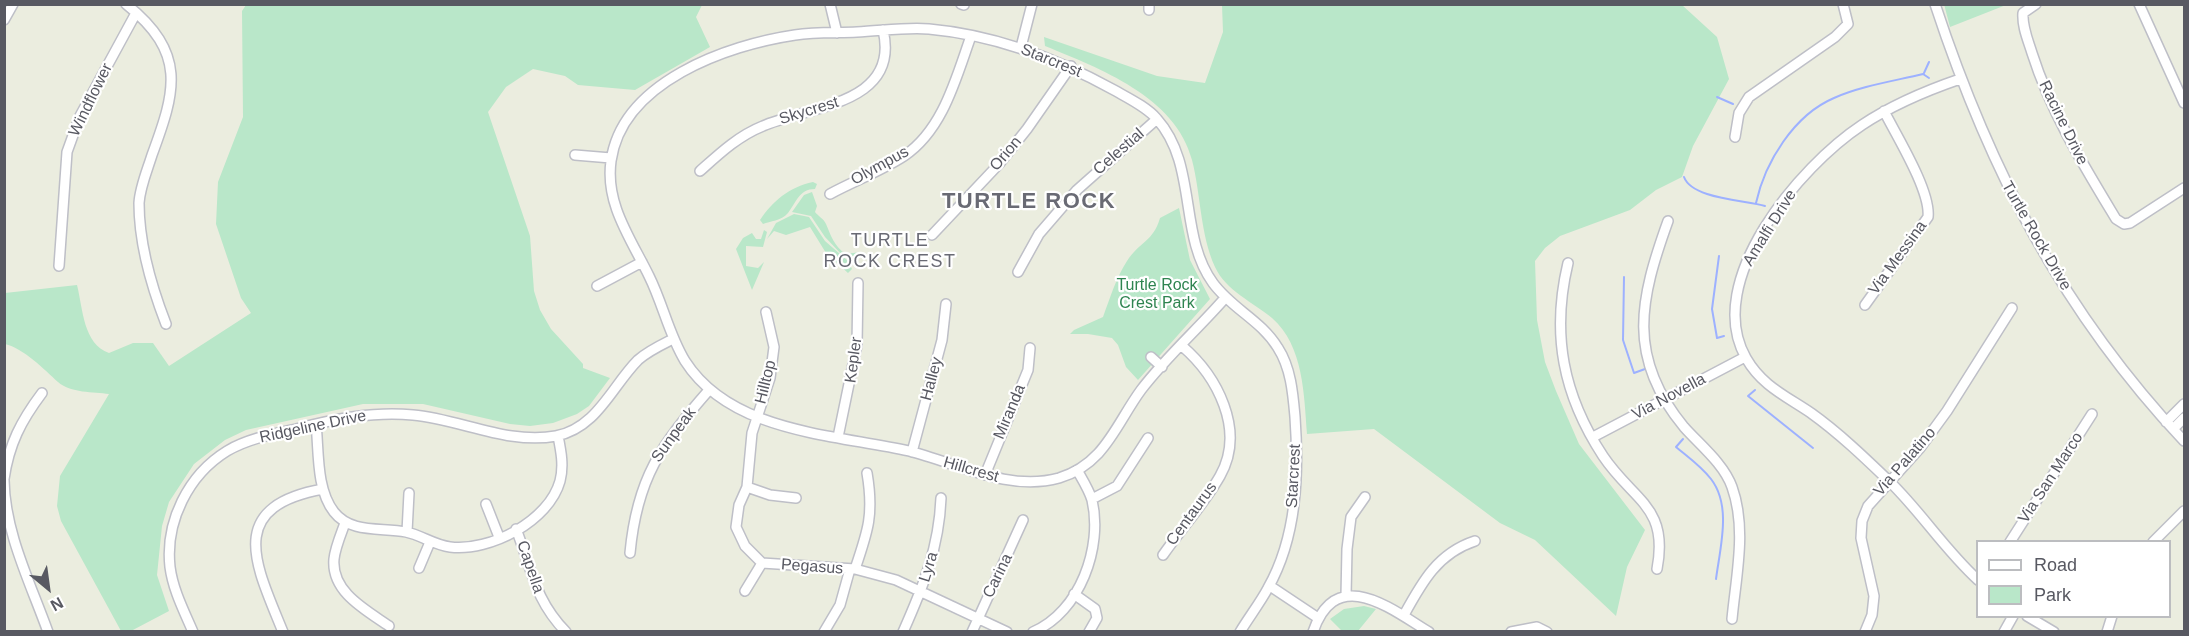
<!DOCTYPE html>
<html>
<head>
<meta charset="utf-8">
<style>
  body { margin:0 }
  #map { position:relative; width:2189px; height:636px; overflow:hidden; background:#ebeddf; font-family:Arial,sans-serif }
  canvas { display:block }
  .frame { position:absolute; inset:0; border:6px solid #585962; pointer-events:none }
  .legend { position:absolute; left:1976px; top:540px; width:195px; height:78px; box-sizing:border-box; background:#fff; border:2px solid #bcbdc0; margin:0; padding:8px 10px; list-style:none; font-size:18px; color:#585962 }
  .legend li { display:flex; align-items:center; gap:12px; height:30px }
  .legend b { width:30px; border:2px solid #bcbdc0 }
  .north { position:absolute; left:18px; top:558px; width:60px; height:60px; -webkit-text-stroke:4px #fff; paint-order:stroke; rotate:151deg; font-size:16px; font-weight:700; line-height:24px; text-align:center; color:#585962 }
  .north::after { content:''; display:block; margin:auto; width:21px; height:27px; background:#585962; clip-path:polygon(50% 0,100% 100%,50% 72%,0 100%) }
</style>
</head>
<body>
<div id="map">
<canvas width="2189" height="636"></canvas>
<div class="frame"></div>
<ul class="legend">
<li><b style="height:8px;background:#fff"></b>Road</li>
<li><b style="height:16px;background:#b9e7c9"></b>Park</li>
</ul>
<div class="north">N</div>
</div>
<script>
const context = document.querySelector('canvas').getContext('2d');
context.lineJoin = 'round';
function paint(path, color) { context.fillStyle = color; context.fill(path, 'evenodd'); }
function stroke(path, color, width, dash) { context.strokeStyle = color; context.lineWidth = width; context.lineCap = dash ? 'butt' : 'round'; context.setLineDash(dash || []); context.stroke(path); }
function drawText(font, color, halo, rows, align = 'center') {
  context.font = font + ' Arial,sans-serif'; context.lineWidth = 4.5; context.setLineDash([]); context.textBaseline = 'middle'; context.strokeStyle = halo; context.fillStyle = color; for (const [text, x, y, turn = 0] of rows) {
    context.save(); context.translate(x, y); context.rotate((+turn || 0) * Math.PI / 180); context.textAlign = isNaN(turn) ? turn : align; if (halo) context.strokeText(text, 0, 0); context.fillText(text, 0, 0); context.restore();
  }
}
const green = new Path2D(`
  M1944,4H2006V5L1950,27Z
  M246,5H702L696,17L710,47L635,90L578,85L565,76L533,69L506,87L488,112L530,236L534,291L540,310L551,329L583,364V368L610,378L589,406L577,414L553,423L530,426L510,424L423,404H363L246,430L225,440L194,464L169,502L162,526L157,575L169,611L131,631H121L61,521L57,506L60,476L109,394C94,392 70,393 58,382C45,370 23,348 5,344V293L77,285C83,309 83,344 109,353L133,343H153L169,366L251,313L241,298L216,224L218,182L243,117L242,11Z
  M1222,5H1682L1717,37L1729,79L1693,146L1682,177L1656,190L1630,210L1560,236L1545,248L1535,261L1537,320L1545,362L1556,391L1579,444L1645,530L1627,567L1616,616L1535,540L1500,523L1374,429L1307,434C1304,396 1304,346 1272,318C1253,302 1226,291 1215,267C1200,234 1201,195 1192,160C1176,97 1099,68 1045,46L1044,37L1157,76L1205,83L1223,32Z
  M813,182L817,184L815,189C799,189 796,203 788,213C781,221 770,221 763,224L760,220C773,201 789,187 813,182Z
  M812,192L817,206L815,212C818,216 824,219 826,224C831,236 834,245 845,254L861,252L866,254L844,257L825,237L811,216L792,212L804,195Z
  M1179,208L1190,260L1210,299L1138,380L1126,367L1118,345L1112,338L1088,334H1070L1074,330L1103,317C1110,298 1116,278 1127,261C1140,241 1153,242 1160,218Z
  M794,214L809,217L825,241L848,261L852,269L848,273L826,253L810,227L786,235L774,231L767,239L776,223Z
  M764,230L767,232L763,247L746,246V266L758,268L764,262L752,290L736,249L743,238L752,233L756,239H761Z
  M1364,606L1376,609L1358,631H1342L1330,619L1344,609Z`);
const stream = new Path2D(`
  M1924,73L1929,62
  M1717,97L1733,104
  M1684,177C1692,199 1745,200 1765,206
  M1756,203C1765,162 1794,115 1834,98C1861,86 1894,81 1923,74L1929,78
  M1719,256L1712,309L1717,338L1724,336
  M1624,277L1623,340L1634,373L1645,369
  M1755,390L1748,396L1813,448
  M1683,439L1676,447C1688,457 1701,466 1711,479C1732,506 1720,548 1716,579`);
const minor = new Path2D(`
  M126,4C187,53 176,90 152,155C147,171 140,187 139,203C139,242 152,288 166,324
  M830,4L837,33
  M961,4L964,5
  M1149,4V10
  M1935,4C1990,171 2063,312 2184,441
  M2036,4L2023,13C2022,27 2028,40 2032,53C2051,113 2084,166 2116,219L2124,224L2130,223L2184,188
  M2139,4L2184,103
  M4,20L13,4
  M1021,47L1032,4
  M1960,79C1925,91 1892,105 1862,125C1800,166 1702,281 1746,358C1762,386 1786,396 1811,413C1839,433 1865,458 1890,482C1921,512 1945,550 1978,580
  M1735,137L1739,113L1749,97L1835,37L1848,24L1843,4
  M575,155L611,158
  M700,171C719,154 738,136 763,126C808,106 901,105 883,30
  M830,194C854,181 881,171 904,156C943,130 956,78 971,36
  M1668,221C1640,299 1626,357 1684,427C1700,445 1724,464 1732,487C1747,529 1736,576 1732,619
  M932,235L999,164L1027,129L1071,66
  M1568,263C1551,334 1563,395 1603,456C1633,501 1669,506 1657,569
  M59,266L67,152L80,116L136,13
  M1018,272L1039,234L1077,190L1157,119
  M597,286L642,262
  M1225,298C1198,329 1166,357 1141,390C1116,424 1105,464 1059,478C1008,492 957,463 909,451C834,434 731,433 685,361C669,335 663,304 649,276C631,239 605,204 611,161C622,82 727,45 795,35C816,32 837,33 857,32C881,31 906,27 929,29C996,35 1056,58 1114,90C1128,98 1147,107 1157,119C1198,165 1178,235 1213,283C1232,309 1261,320 1278,348C1291,368 1293,394 1295,417C1299,474 1297,537 1268,588C1260,603 1249,617 1240,632
  M1865,305L1928,217C1931,191 1896,135 1884,111
  M766,312L774,347L770,378L752,433L747,487L739,505L736,527L745,546L762,563L855,569L896,580L1007,632
  M1151,357L1162,367
  M2166,422L2184,404
  M316,424C319,451 316,489 334,512C351,534 382,527 406,532C421,535 434,545 450,547C490,552 549,521 560,481C564,466 561,451 558,436
  M2173,429L2184,418
  M838,437L857,345L858,283
  M1593,437L1745,357
  M912,452L942,340L946,304
  M985,475L1028,370L1030,348
  M4,479C9,444 21,421 42,393
  M4,480C5,533 30,582 48,632
  M747,487L770,495L796,498
  M1092,499L1117,486L1148,438
  M486,504L499,537
  M345,523C341,534 335,548 334,559C331,592 366,610 389,626
  M516,529C532,569 534,599 566,632
  M407,532L409,493
  M2010,542L2092,414
  M2153,542L2184,511
  M630,553C637,478 661,445 709,390
  M1163,555C1181,529 1204,504 1220,476C1246,430 1217,376 1182,346
  M419,568L430,542
  M855,569C868,531 874,514 867,473
  M1270,586L1318,618
  M745,591L762,563
  M1074,594L1095,609L1097,618L1089,632
  M1346,596L1347,549L1351,517L1365,497
  M1404,615C1422,582 1438,553 1475,541
  M2027,616L2054,632
  M193,632C184,611 173,590 170,567C165,522 188,475 227,451C247,439 273,434 296,429C334,419 374,411 413,415C460,419 508,445 556,436C597,428 612,386 638,360C648,351 661,345 673,339
  M283,632C256,565 224,507 323,489
  M824,632L840,605L850,569
  M903,632C923,587 939,548 941,498
  M972,632L1023,520
  M1033,632C1080,612 1103,547 1092,500C1089,490 1082,479 1077,470
  M1313,632C1336,564 1391,609 1429,632
  M1511,632L1537,627L1547,632
  M1865,632L1872,615L1874,596L1861,538L1862,521L1868,506L1920,448L1947,411L2012,308
  M2004,632L2013,616
  M2107,632L2112,616`);
const streetNames = [
  ["Starcrest",1051,61,22],
  ["Windflower",91,100,-64],
  ["Skycrest",809,111,-17],
  ["Racine Drive",2063,123,64],
  ["Celestial",1119,152,-41],
  ["Orion",1006,154,-50],
  ["Olympus",880,166,-29],
  ["Amalfi Drive",1770,228,-58],
  ["Turtle Rock Drive",2036,236,60],
  ["Via Messina",1898,258,-54],
  ["Kepler",854,360,-82],
  ["Halley",932,379,-75],
  ["Hilltop",766,382,-76],
  ["Via Novella",1669,397,-28],
  ["Miranda",1010,412,-67],
  ["Ridgeline Drive",313,427,-12],
  ["Sunpeak",674,435,-54],
  ["Via Palatino",1905,462,-49],
  ["Hillcrest",971,470,16],
  ["Starcrest",1294,476,-87],
  ["Via San Marco",2051,478,-57],
  ["Centaurus",1192,514,-54],
  ["Capella",530,567,71],
  ["Pegasus",812,567,4],
  ["Lyra",929,567,-73],
  ["Carina",998,576,-64]
];
const parkNames = [
  ["Turtle Rock",1157,286],
  ["Crest Park",1157,304]
];
const neighbourhoodNames = [
  ["TURTLE",890,241],
  ["ROCK CREST",890,262]
];
const districtNames = [
  ["TURTLE ROCK",1029,202]
];
paint(green, '#b9e7c9');
stroke(stream, '#9db1ff', 2);
stroke(minor, '#bebfc7', 12);
stroke(minor, '#fff', 9);
drawText('16px', '#585962', '#fff', streetNames);
drawText('16px', '#2e8450', '#fff', parkNames);
context.letterSpacing = '1.5px';
drawText('18px', '#696a74', '#fff', neighbourhoodNames);
context.letterSpacing = '0px';
context.letterSpacing = '1.5px';
drawText('bold 22px', '#696a74', '#fff', districtNames);
context.letterSpacing = '0px';
</script>
</body>
</html>
